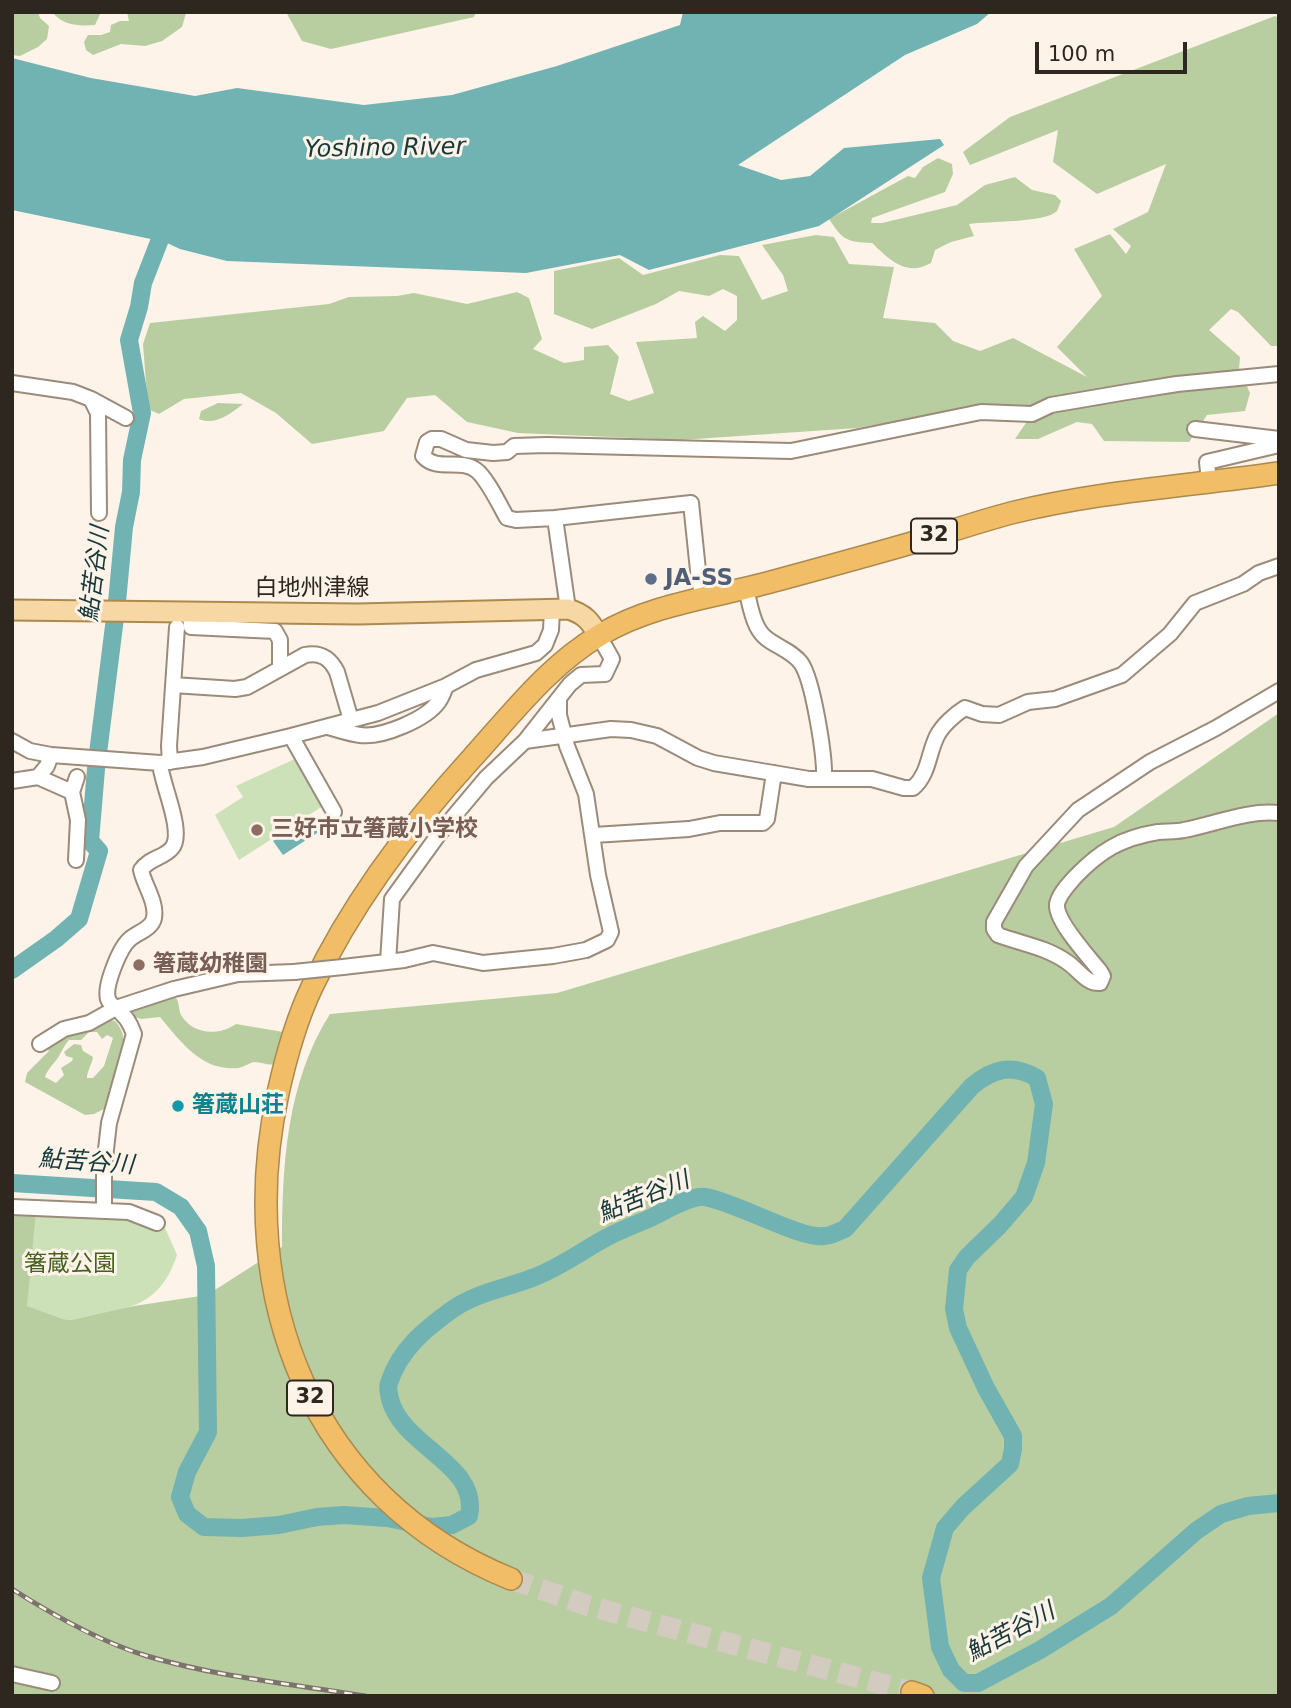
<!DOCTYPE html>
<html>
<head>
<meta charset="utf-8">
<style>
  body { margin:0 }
  #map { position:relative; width:1291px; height:1708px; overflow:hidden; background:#fdf3e8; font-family:"DejaVu Sans",sans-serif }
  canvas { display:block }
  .frame { position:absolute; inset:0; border:14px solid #2d2720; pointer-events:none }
  .scale { position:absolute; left:1035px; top:42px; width:152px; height:32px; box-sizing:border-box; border:4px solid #2d2720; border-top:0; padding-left:9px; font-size:21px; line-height:24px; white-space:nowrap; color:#2d2720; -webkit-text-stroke:5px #fdf3e8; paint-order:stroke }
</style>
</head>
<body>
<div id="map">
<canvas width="1291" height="1708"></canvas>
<div class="frame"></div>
<div class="scale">100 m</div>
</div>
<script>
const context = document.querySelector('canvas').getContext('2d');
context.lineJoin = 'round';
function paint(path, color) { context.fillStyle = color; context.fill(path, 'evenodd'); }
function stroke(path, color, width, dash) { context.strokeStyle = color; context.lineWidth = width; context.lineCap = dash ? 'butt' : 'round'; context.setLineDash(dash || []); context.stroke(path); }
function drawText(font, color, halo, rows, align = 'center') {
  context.font = font + ' "DejaVu Sans","Noto Sans JP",sans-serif'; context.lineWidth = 6; context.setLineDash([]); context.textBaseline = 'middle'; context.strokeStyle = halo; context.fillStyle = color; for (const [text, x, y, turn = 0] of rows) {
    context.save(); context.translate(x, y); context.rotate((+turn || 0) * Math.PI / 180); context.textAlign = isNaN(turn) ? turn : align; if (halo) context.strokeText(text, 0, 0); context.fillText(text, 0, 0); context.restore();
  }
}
const green = new Path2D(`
  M299,757L326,804L239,860L215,815L243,797L236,786Z
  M36,1211L162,1221L177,1255C158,1312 122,1308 71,1320L63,1319L12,1301Z`);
const forest = new Path2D(`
  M12,12H38L40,18L49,26L47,39L38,47L20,56L12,55Z
  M52,12H101L95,25C77,26 64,26 52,12Z
  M127,12H184L186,13L182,27L162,41L145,46L121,44L93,55L86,50L84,42L88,35H101L110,32L111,25L120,21H129Z
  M286,12H476L474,17L331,49L302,41Z
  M1275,16L1279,18V346H1271L1238,312L1231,309L1209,330L1240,357L1239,369L1250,393L1245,411L1207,415L1189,442L1104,441L1092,424L1077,422L1038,439H1015L1032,414L952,411L857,428L680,440L518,433L467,422L435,395L407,398L384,431L312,444L276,413L241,393L184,399L159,414L148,409L143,344L150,323L329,304L349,297L397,296L414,293L467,304L517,292L529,298L542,339L533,349L564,363L584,360V347L608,345L619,357L610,394L629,401L654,393L636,342L697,338L695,322L703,316L725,331L737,320V296L723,289L709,296L679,291L656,304L592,329L554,314V271L619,258L643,275L720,255L739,256L762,300L788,291L783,275L762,245L816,235L834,237L849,264L894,267L883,318L935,323L953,341L980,351L1013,338L1087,377L1057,347L1102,296L1074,249L1110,234L1126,254L1131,246L1113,229L1148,212L1166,164L1097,194L1053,162L1058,130L970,165L963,152L1010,117Z
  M938,158L952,164L953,174L945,192L872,218L871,223H882L957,205L985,185L1015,177L1032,190L1055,195L1061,201C1060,203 1058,209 1057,211C1045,223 988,221 969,224L974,236L951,242L935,250L931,263C906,277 890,260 872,243C846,242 843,240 829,219L908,176L915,178L923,167Z
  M218,403L243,404C230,414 215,426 199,419L201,411Z
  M1279,713V1696H12V1209L36,1211L27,1306L63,1319L71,1320L134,1306L207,1295L282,1247C282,1167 286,1083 330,1014L557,993L1114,827Z
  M170,996L177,999C179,1004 179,1011 181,1015C193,1035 219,1036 236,1024L283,1032L276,1064C268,1066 262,1062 254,1062C249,1063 244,1067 239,1068C202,1072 181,1042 160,1017L141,1019L132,1016V1008Z
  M110,1020L115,1021C137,1044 114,1083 106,1108L94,1114L85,1115L25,1082L27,1073L49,1051L46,1045C67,1034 88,1029 110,1020ZM89,1032H97L102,1039L107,1035L113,1038L104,1066L93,1078H87C87,1071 92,1064 93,1057L83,1051L81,1045L74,1044L64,1052L66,1056L73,1058L72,1061L61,1068L64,1075L56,1083L45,1077C48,1068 55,1063 59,1056C63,1049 64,1046 69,1040H81Z`);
const water = new Path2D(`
  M683,12H991L977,24L905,55L738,165L781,180L810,176L844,148L940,139L944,145L819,226L649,270L620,255L526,273L227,261L180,249L165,242L12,210V58L91,78L195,96L237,88L364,105L452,95L557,66L680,25Z
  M307,819L317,822L319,827L317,833L283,855L273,841Z`);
const river = new Path2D(`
  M12,970L56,939L79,919L99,851L90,841L96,769L117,602L124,527L131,492L132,460L142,413L129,340L139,307L143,283L164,229L160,218
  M12,1183L156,1192L181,1207L198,1231L206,1266L208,1432L187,1472L180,1497L187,1514L204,1527L242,1528L279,1525L317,1517L344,1515L387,1518L432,1527L452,1525L469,1516C480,1464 402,1447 390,1399C389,1393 387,1389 389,1383C400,1349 425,1329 453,1309C476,1293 506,1288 532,1278C557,1269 579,1253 602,1240C616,1232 631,1226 646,1220C660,1214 690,1195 705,1197C736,1202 801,1240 825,1236C832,1236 839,1231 845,1229L972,1086C994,1068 1012,1064 1037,1078L1044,1104L1036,1163L1024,1197L1000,1225L967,1257L958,1270L954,1309L958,1328L986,1388L1013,1436V1449L1010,1464L963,1507L945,1528L931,1578L940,1647L951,1670L964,1683H978L1040,1650L1111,1606L1196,1531L1221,1514L1248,1506L1279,1503`);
const highwayTunnel = new Path2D(`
  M511,1579L589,1606L912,1692`);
const minor = new Path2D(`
  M12,383L73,392L91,399L126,418
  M91,399L98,413L99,513
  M1195,429L1279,439
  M1209,481L1207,462L1279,445
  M555,518L691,503L699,580L703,598
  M746,589C750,604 753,628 766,638C777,647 792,651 801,663C813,680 825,756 824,778
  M568,609L555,518L516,520L507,518C500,506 487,478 476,470C460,458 437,472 423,456L427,442L432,439H441L466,450L493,453L507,452L514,446L547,445L791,451L981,412L1032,414L1051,405L1127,392L1177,384L1279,374
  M190,613L191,627L275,631L280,640V669
  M173,685L235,689L247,687L305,655C321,652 330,658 337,672L351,720
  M1279,691L1216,728L1150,762L1078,810L1026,866L994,922V929L998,935C1022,944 1046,947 1067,962C1078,969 1086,984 1100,983L1103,976L1100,971C1089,957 1055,921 1057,904C1059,894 1068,885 1075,877C1100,851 1121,838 1158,832C1166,831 1176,832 1184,830C1216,824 1246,810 1279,813
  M328,727C339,730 350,734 360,735C382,738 427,719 439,701C442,697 444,691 446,686
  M291,736L334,812
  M12,741L30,751L51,755L160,763L203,757L291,736L378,713L446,686L476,670L536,653L545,645L551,630L552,610
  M525,741L611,729L631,730L657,736L698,758L714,763L809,779H872L904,788H913C929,774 928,754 937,736C942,726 955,714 965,708L982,714L999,715L1028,702L1055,699L1122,675L1170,634L1195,603L1243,584L1259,573L1279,566
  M170,762L169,746L177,627
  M38,777L72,792L78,820L76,860
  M12,781L38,777L47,766L51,755
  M72,792L77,777
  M594,835L689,829L720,823H763L767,819L774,773
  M388,962L392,899L439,834L486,778L525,741L570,684L581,675L605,674L612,659L599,636
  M343,967L404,960L433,953L483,963L553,956L586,950L607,940L611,932L598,875L586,794L567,746L559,715V698
  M40,1044L64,1029L89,1023L116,1008L174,989L238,974L294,972
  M12,1207L129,1212L157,1223
  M104,1211V1167L109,1123L134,1034C131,1027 129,1020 123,1015C119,1009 111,1007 108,999C104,986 120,947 130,939C138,932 152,929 154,918C157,902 144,885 141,870C149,858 164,858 172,848C185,832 161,783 160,763
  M12,1674L52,1683`);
const major = new Path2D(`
  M12,610L358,614L568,609C585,614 590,621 599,636`);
const highway = new Path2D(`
  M511,1579C311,1498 234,1296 278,1093C286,1057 296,1020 312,987C352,903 410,826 472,758C511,715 549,665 600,635C653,603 718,597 778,580C826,567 874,554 922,540C951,531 981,521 1011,513C1100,491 1189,486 1279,473
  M912,1692L923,1696`);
const rail = new Path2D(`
  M12,1589C53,1615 100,1642 147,1656C217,1677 293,1684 365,1696`);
const minorBridge = new Path2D(`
  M294,972L343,967`);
const markers = [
  [651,579,7,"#5c6f8a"],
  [257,830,7,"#8d6e63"],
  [139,965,7,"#8d6e63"],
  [178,1106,7,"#0f9aa8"]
];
const shields = [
  [934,536,46],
  [310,1398,46]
];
const shieldNames = [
  ["32",934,536],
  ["32",310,1398]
];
const serviceNames = [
  ["JA-SS",665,579]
];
const streetNames = [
  ["白地州津線",312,589]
];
const educationNames = [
  ["三好市立箸蔵小学校",271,830],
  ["箸蔵幼稚園",153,965]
];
const cultureNames = [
  ["箸蔵山荘",192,1106]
];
const parkNames = [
  ["箸蔵公園",70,1265]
];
const waterNames = [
  ["Yoshino River",385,149,-1],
  ["鮎苦谷川",96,574,-83],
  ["鮎苦谷川",86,1163,4],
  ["鮎苦谷川",644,1198,-22],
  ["鮎苦谷川",1011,1633,-28]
];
paint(green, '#cce1b8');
paint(forest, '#b8cea1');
paint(water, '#71b2b3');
stroke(river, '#71b2b3', 18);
stroke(highwayTunnel, '#d3cac0', 21, [21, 10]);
stroke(minor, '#9a8b7a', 18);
stroke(major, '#ac894e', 23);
stroke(highway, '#ac894e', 24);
stroke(minor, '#fff', 14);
stroke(major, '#f7d8a4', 19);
stroke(highway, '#f1be67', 21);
stroke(rail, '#7c746c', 5);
stroke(rail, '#fdf3e8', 2.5, [8]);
stroke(minorBridge, '#9a8b7a', 18, []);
stroke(minorBridge, '#fff', 14);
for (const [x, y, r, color] of markers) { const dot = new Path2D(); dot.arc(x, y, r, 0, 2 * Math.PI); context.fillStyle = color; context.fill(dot); stroke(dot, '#fdf3e8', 2.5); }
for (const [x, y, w] of shields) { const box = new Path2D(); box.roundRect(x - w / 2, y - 17.5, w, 35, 5); context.fillStyle = '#fdf3e8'; context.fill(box); stroke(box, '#2d2720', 2); }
drawText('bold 21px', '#2d2720', null, shieldNames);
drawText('bold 23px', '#4e5e75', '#fdf3e8', serviceNames, 'left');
drawText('23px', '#2d2720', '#fdf3e8', streetNames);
drawText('bold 23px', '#785e54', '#fdf3e8', educationNames, 'left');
drawText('bold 23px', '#0d838f', '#fdf3e8', cultureNames, 'left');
drawText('23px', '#456121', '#fdf3e8', parkNames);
drawText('italic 24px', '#18393a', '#fdf3e8', waterNames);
</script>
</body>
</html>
